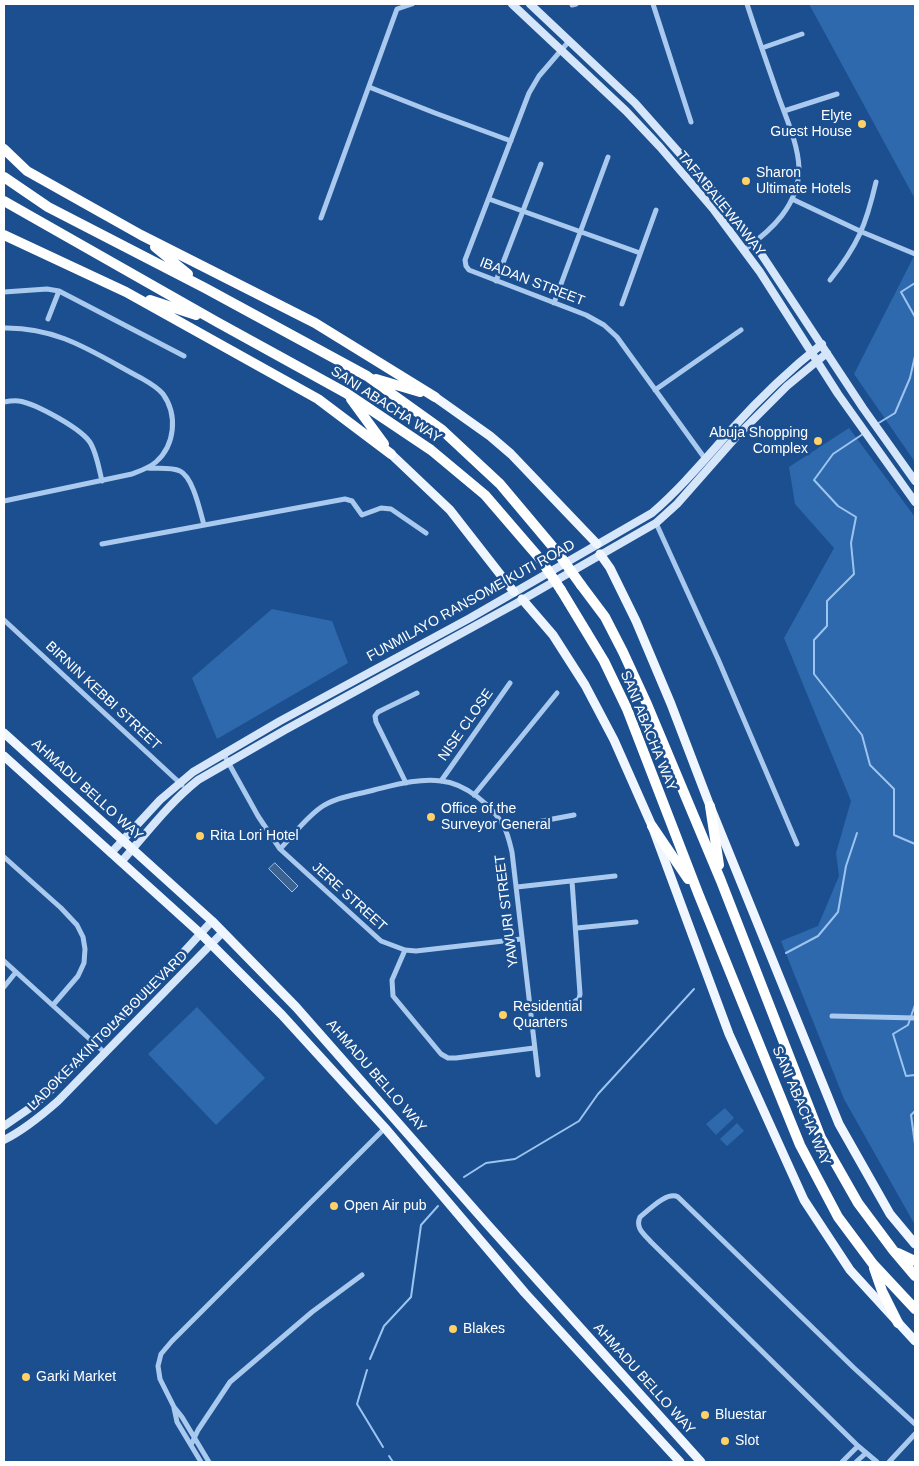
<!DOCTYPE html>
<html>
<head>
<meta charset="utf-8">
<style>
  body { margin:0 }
  #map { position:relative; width:919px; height:1466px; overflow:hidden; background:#1b4f8f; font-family:Arial,sans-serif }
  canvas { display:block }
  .frame { position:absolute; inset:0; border:5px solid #fff; pointer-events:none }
</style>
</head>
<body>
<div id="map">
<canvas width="919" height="1466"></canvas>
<div class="frame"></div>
</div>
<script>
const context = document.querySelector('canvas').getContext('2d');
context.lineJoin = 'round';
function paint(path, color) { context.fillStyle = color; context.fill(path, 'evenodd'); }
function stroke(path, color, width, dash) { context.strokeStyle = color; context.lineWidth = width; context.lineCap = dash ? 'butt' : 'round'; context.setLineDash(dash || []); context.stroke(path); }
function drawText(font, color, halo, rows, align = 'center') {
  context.font = font + ' Arial,sans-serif'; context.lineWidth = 5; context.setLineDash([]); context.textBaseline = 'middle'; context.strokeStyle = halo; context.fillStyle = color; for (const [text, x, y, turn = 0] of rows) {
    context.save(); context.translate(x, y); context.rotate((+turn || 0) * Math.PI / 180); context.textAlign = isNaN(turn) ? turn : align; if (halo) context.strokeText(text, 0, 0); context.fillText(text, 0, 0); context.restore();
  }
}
const green = new Path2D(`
  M809,4H915V199Z
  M915,254V462L854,374Z
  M849,428L915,517V1225L844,1099L781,941L818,926L839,876L836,853L851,801L784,638L834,548L795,504L789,467Z
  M272,609L332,621L348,663L217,739L192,678Z
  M197,1007L265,1078L216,1125L148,1054Z
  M725,1108L734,1118L716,1135L706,1124Z
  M737,1123L744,1131L727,1146L720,1139Z`);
const water = new Path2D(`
  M275,863L298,886L292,892L269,869Z`);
const stream = new Path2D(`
  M915,283L901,292L915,317
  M877,424L895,413L910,378L915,356
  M863,434L833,454L814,480L838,506L856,517L851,543L854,574L827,601V626L814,640V674L862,735L870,765L894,789V835L915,844
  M786,953L818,936L838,912L846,866L857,833
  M915,1005L908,1025L893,1034L906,1076L915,1075
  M915,1111L911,1115L915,1144
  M464,1177L486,1163L515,1159L579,1121L598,1094L694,989
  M370,1359L384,1326L411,1297L421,1225L438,1206
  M367,1370L357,1404L383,1447
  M389,1456L393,1462`);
const street = new Path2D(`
  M653,4L691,122
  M572,5L576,4
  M570,40L539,76L529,93L465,260L466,266L469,270L586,315L604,325L617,337L706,460
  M762,48L802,34
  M369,87L435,113L511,141
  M784,111L837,94
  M489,199L640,253
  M792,199L862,232L915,254
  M321,218L397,9L412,4
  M744,250C772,230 799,205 799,168C798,144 787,120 779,98C768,66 757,35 747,4
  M830,280C858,245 866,225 876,182
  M496,281L541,164
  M4,292L47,289L59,291L184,356
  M554,303L608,157
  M622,304L656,210
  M48,319L59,291
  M4,328C59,327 94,353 141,378C148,382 157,387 163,394C178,415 175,445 156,462C149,468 140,471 132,474L4,501
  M655,390L741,330
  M4,402C9,401 14,400 19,401C36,404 83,429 91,444C97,455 99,469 102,481
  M148,468C158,469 171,467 180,471C193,477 200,511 204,525
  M656,523L718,659L797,844
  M102,544L345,499L352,501L362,515L381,508L391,509L426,533
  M4,620L182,785
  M223,753L258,816L280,849L381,941L405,950L416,951L521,939
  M441,781L510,683
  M406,783L376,722L375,716L378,712L417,693
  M474,795L557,693
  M505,828L574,815
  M280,849C293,835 305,819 320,808C335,797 356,795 374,790C395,785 419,778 441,781C465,783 493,806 504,827C508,834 510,844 512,852L538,1075
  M4,857L61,908L77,925L83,937L85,949L84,963L78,976L53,1005
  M517,887L615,876
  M577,928L636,922
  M405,950L392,980L393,996L441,1054L448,1058H456L534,1048
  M4,961L105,1053
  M4,987L16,972
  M529,1008L574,1002L579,999L580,994L572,881
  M832,1016L915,1018
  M174,1408L177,1422L201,1462
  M191,1445L198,1430L230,1382L312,1312L362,1275
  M209,1462L182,1417L174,1407L160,1379L158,1366L161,1354L172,1341L385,1128
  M842,1462L858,1446
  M856,1462L866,1453
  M877,1462L858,1446L651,1242C644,1234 635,1228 640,1217C649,1210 667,1191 678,1197L854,1368L915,1424
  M889,1462L915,1434`);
const secondary = new Path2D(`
  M512,4L626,111L660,147L714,210L760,272L838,394L915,502
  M530,4L635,103L722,201L754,243L863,408L915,481
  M111,853L160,800L193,772L280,721L470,618L652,513C681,488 705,459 731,430C759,399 789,370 822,344
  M121,862C146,834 169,803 198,780L285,730L515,604L656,523L677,504L736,437L787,386L827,353
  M4,1126L30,1108L48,1093L182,954L212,921
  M4,1140C24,1130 41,1116 58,1101L223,932`);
const primary = new Path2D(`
  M435,397L490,436L511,454L597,544
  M391,454L450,510L514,592
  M600,554L610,568L636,621L671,704L710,806L839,1124L890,1214L915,1244
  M522,599L553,635L585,685L614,740L652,826L729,1034L804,1200L850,1270L915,1341
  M4,733L212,921L296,1007L487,1224L701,1462
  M4,756L201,934L282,1015L385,1128L525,1293L680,1462`);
const highway = new Path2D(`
  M4,149L27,171L141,235L315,323L435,397
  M4,177L48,207L205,288L367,376L441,429L500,484L558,553
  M4,201L217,322L346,393L431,450L485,495L541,560
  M4,235L126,292L318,399L391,454
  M155,247L188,274
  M150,300L196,315
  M376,379L420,392
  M351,399L384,444
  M581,585L605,617L623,652L646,702L721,881L821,1138L858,1203L893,1250L915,1276
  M561,590L604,661L627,709L698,893L800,1145L838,1217L873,1264L915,1309
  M710,806L719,865
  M652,826L688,879
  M898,1253L915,1261
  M874,1268L882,1291L898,1323`);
const highwayBridge = new Path2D(`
  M558,553L581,585
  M541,560L561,590`);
const markers = [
  [862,124,5,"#ffd166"],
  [746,181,5,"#ffd166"],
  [818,441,5,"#ffd166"],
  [431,817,5,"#ffd166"],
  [200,836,5,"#ffd166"],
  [503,1015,5,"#ffd166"],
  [334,1206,5,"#ffd166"],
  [453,1329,5,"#ffd166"],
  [26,1377,5,"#ffd166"],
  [705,1415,5,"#ffd166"],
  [725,1441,5,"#ffd166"]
];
const poiNames = [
  ["Elyte",852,116,"right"],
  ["Guest House",852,132,"right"],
  ["Sharon",756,173],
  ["Ultimate Hotels",756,189],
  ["Abuja Shopping",808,433,"right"],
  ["Complex",808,449,"right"],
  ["Office of the",441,809],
  ["Surveyor General",441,825],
  ["Rita Lori Hotel",210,836],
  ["Residential",513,1007],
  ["Quarters",513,1023],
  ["Open Air pub",344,1206],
  ["Blakes",463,1329],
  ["Garki Market",36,1377],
  ["Bluestar",715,1415],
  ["Slot",735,1441]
];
const streetNames = [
  ["TAFA BALEWA WAY",721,204,51],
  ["IBADAN STREET",532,282,21],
  ["SANI ABACHA WAY",386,405,33],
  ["FUNMILAYO RANSOME KUTI ROAD",471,601,-29],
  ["BIRNIN KEBBI STREET",103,696,43],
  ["NISE CLOSE",466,725,-55],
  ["SANI ABACHA WAY",648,731,68],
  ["AHMADU BELLO WAY",87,790,42],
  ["JERE STREET",349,897,42],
  ["YAWURI STREET",507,911,-97],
  ["LADOKE AKINTOLA BOULEVARD",108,1031,-45],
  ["AHMADU BELLO WAY",376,1076,49],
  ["SANI ABACHA WAY",801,1106,67],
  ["AHMADU BELLO WAY",644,1379,48]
];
paint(green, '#2e69ad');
paint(water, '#3c6290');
stroke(water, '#9cc4f0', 1);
stroke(stream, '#9cc4f0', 2);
stroke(street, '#a9c9ee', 5);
stroke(secondary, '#d6e6fa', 8);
stroke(primary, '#f0f6ff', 9);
stroke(highway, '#fff', 10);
stroke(highwayBridge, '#fff', 10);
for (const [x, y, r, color] of markers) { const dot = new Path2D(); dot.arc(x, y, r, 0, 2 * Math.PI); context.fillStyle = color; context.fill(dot); stroke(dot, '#1b4f8f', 2); }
drawText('14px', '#fff', '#1b4f8f', poiNames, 'left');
drawText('14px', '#fff', '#1b4f8f', streetNames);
</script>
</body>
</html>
